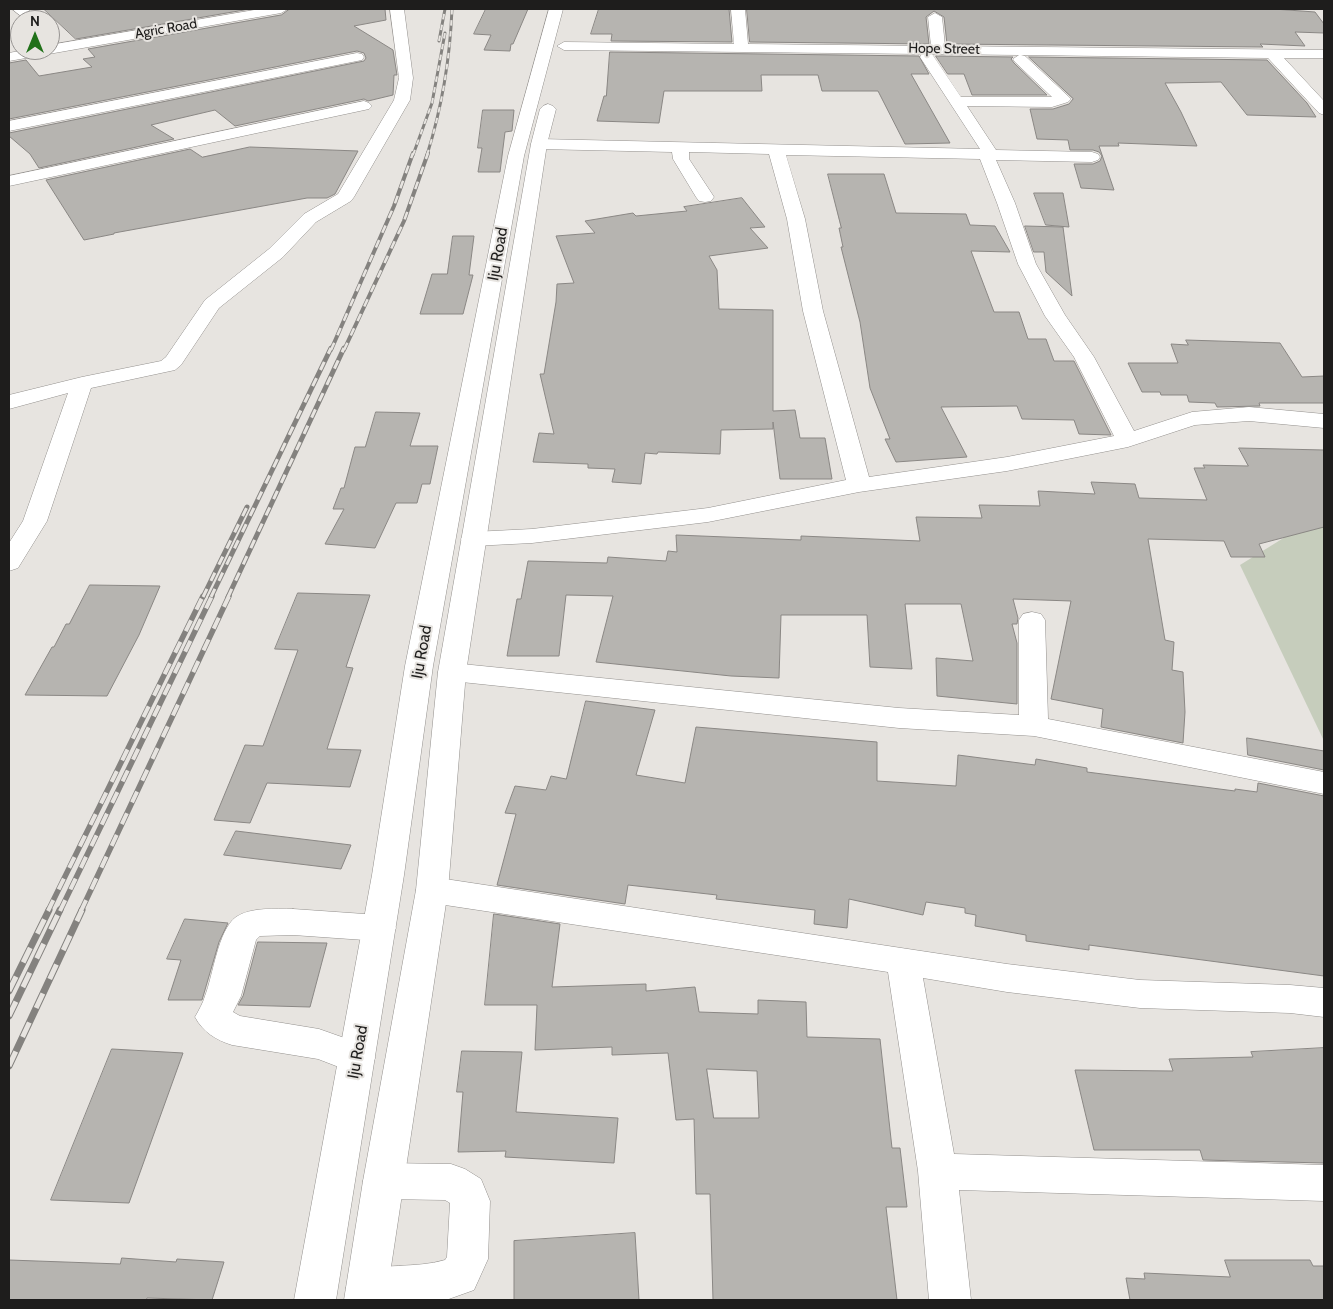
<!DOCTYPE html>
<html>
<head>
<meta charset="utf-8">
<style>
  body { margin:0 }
  #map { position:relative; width:1333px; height:1309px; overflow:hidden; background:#e7e4e0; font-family:Cabin,sans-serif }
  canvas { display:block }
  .frame { position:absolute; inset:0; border:10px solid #1e1d1c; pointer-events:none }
  .north { position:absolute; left:10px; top:10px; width:50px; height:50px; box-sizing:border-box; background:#e7e4e0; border:1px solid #979492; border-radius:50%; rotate:0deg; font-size:14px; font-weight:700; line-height:20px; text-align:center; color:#1e1d1c }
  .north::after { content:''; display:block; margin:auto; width:18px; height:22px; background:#217119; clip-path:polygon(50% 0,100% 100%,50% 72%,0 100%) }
</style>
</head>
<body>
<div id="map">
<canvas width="1333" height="1309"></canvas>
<div class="frame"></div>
<div class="north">N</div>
</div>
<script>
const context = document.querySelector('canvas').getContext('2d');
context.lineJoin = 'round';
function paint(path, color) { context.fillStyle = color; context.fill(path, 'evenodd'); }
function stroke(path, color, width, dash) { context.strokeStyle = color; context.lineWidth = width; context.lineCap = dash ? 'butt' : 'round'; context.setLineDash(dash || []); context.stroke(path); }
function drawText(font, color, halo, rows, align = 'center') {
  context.font = font + ' Cabin,sans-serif'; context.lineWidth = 4; context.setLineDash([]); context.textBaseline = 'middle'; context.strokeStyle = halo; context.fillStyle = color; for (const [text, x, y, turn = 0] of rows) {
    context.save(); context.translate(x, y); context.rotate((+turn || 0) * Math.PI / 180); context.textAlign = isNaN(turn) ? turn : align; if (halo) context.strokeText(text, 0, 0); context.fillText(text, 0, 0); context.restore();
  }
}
const green = new Path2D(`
  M1324,526V741L1240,565L1290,534Z`);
const building = new Path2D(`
  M44,9H250L76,39Z
  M290,9H385L386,20L354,26L393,50L397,75H394L393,95L368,101L364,99L235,126L215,110L151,125L174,139L39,168L30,154L9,136V133L364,61L366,58L364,53L357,51L9,119V63L26,60L39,76L92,67L83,59L95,57L88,49L281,15Z
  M486,9H528L513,44H511L510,51L484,50L491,35L474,34Z
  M599,9H729L732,42L611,41L612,34H591Z
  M747,9H1274L1315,12L1324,24V33L1295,32L1305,46L1260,44L1263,47L947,44L944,17L934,11L926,17L929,44L750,42Z
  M610,52L919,56L929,74H911L950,143L905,144L878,91H822L818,75H761L762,91H664L659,123L597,121L604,96H606Z
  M936,56L1013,57L1011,59L1014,63L1047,95H972L964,74H948Z
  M1029,57L1267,60L1307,103L1316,117L1247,115L1221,82L1165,83L1181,112L1197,146L1118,143L1119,146H1099L1114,190L1081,188L1074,164H1093L1100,161L1102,156L1099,152L1093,150H1070L1068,140L1037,139L1030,109H1053L1069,104L1073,99Z
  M483,110H514L512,131L505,132L500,172H478L482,148H478Z
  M250,147L358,151L335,194L327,198H307L114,233V234L84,240L46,180L190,149L202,157Z
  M828,174H884L896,213L966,214L970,225L995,226L1010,252L971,251L994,312H1019L1028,339H1046L1054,361H1074L1111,435L1079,434L1074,420L1022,419L1017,406L941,407L967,457L896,462L885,439H890L870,388L860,322L841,247H843L839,228H841Z
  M1034,193H1063L1069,227L1046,225Z
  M742,198L765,227L750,228L768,248L709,256L717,270L719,309L773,310V411L795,410L800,438H825L832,479H780L773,422V429L721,430L720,454L658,452L657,454L645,453L641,484L612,482L615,469L588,468V464L533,462L539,433L554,434L540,374H544L556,302L557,284L574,283L556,236L595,233L585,221L633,213L636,216L687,211L684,207Z
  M1025,226L1063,227L1072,296L1046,272L1044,252H1034Z
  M453,236H474L469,275H473L463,314H420L432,274H447Z
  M1186,340L1280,343L1302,377L1324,376V403H1259L1260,406L1217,407L1215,403L1189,402L1187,395H1161L1160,392H1142L1128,363H1178L1171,344L1188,345Z
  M376,412L420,413L410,446H438L430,484H422L417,503H396L375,548L325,544L344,509H333L341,488H344L355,447H365Z
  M1239,448L1324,450V527L1259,544L1265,557H1231L1224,541L1148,539L1165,640L1174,642L1172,670L1183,672L1185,712L1183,743L1101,727L1103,709L1051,699L1071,601L1013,599L1018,618L1017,624H1012L1017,643V704L937,696L936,658L973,661L961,604H905L912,669L870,667L867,615H781L779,678L731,676L596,662L613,596L566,595L559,656H507L517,599H521L528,561L607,563L608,557L666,561L668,551L677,552L676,535L801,540V536L920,541L916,517L982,518L979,505L1040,506L1038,491L1095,494L1091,482L1135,484L1139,498L1207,500L1194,468H1205L1203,465L1248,466Z
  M90,585L160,586L139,635L107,696L25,695L52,647H54L66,624H69Z
  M298,593L370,595L346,667L353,668L327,749L361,750L350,787L267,783L250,823L214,820L245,745L263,746L298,650L275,649Z
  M586,701L655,710L636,775L685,783L696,727L877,742V781L956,786L958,755L1035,765L1036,759L1087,768V772L1235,791V789L1257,792L1258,783L1324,796V976L1089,945V950L1026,941V935L975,926L976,915L965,913V908L926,902L923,915L849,899L847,928L814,924L815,910L716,899L717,895L628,885L625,904L497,885L516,814L505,813L515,786L546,790L551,776L566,779Z
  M1247,738L1324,751V770L1248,755Z
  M236,831L351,845L341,869L224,855Z
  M494,914L560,924L552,987L646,984V991L695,987L699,1012L758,1014V1000L806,1002L807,1037L880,1039L892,1148H900L907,1207H886L897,1300H713L710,1194H696L694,1119L676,1120L668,1053L612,1055V1047L535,1050L537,1005H485ZM707,1069L757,1071L759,1118H714Z
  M185,919L228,923L219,942L202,1000H168L181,960L167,959Z
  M258,942L327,943L310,1007L238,1005L243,996Z
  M1324,1048V1163L1203,1160L1200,1150H1094L1075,1070L1173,1071L1169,1059L1253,1057L1251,1052Z
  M112,1049L183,1053L129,1203L51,1200Z
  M462,1051L522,1052L516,1112L618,1118L614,1163L505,1157L506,1151L458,1152L463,1092H457Z
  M635,1233L639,1300H514V1241Z
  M122,1258L176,1262L177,1259L224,1262L212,1300L147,1298L146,1300H9V1260L120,1264Z
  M1225,1260H1310L1313,1266H1324V1300H1130L1126,1278L1145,1279L1144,1273L1230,1277Z`);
const minor = new Path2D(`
  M12,9H27L42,20H26Z
  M260,9H288L281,13L9,61V53L24,50H50V45Z
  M390,9H404L413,78L410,100L354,197L351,201L316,222L283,257L219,308L181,365L175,370L91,388L47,521L18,568L9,571V543L23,521L68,393L9,409V395L82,377L161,361L166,357L205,300L269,249L304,214L338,194L394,100L399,78Z
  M731,9H745L748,44L931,46L928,17L935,13L942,17L945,46L1324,50V58H1284L1324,101V115L1319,113L1268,58L1021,55L1025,56L1068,96L1071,99L1068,102L1052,107L967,106L996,150L1092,152L1098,154L1100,157L1098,160L1092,162L996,160L1015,203L1036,264L1065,315L1094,357L1134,431L1192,412L1249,407L1324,414V428L1249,421L1195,425L1128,447L1007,471L859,492L708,522L532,543L473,546L464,544L461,539L464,534L473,532L532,529L708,508L846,480L803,311L787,219L769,154L689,152V159L714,197L711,201L705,202L699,201L696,197L673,159L672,152L539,149L533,147L531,144L533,141L539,139L980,149L920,57L922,54L564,50L557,46L564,42L734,44ZM932,54L1019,55L1013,59L1015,62L1052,97H961ZM786,155L980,159L997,203L1018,264L1045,316L1074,357L1114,436L1007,457L869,477L823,311L805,219Z
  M357,53L362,54L364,57L362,60L9,131V121Z
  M364,101L369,103L372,106L369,109L9,186V176Z
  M1032,612L1041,614L1045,620L1048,719L1324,772V794L1034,736L899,728L452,681L442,678L438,672L442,666L452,663L899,708L1019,715V620L1023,614Z
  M432,877L1007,964L1140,980L1290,985L1324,988V1017L1290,1013L1140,1008L1007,992L923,978L954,1154L1324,1165V1201L959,1190L971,1300H929L918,1171L888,972L432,903L420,899L416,890L420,881Z
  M293,909L379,915L391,919L396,928L391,937L379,941L293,935L260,936L256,940L241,996L233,1012L240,1016L319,1029L370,1047L375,1058L370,1069L357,1074L318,1059L232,1045C216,1040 203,1032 195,1017C199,1010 203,1003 205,996C213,976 218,930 236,917C251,907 275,909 293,909Z
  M383,1163L451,1164L465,1169L481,1179L490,1201L488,1259L474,1290L446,1300H351L346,1288L352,1274C382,1262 415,1269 445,1260L447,1257L450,1203L445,1200L383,1199L369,1194L363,1181L369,1168Z`);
const major = new Path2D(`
  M549,9H563L524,156L433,666L404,875L336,1300H294L372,875L405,666L508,156Z
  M548,104L553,106L556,109L547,144L466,672L448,890L386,1300H344L363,1181L416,890L438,672L531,144L540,109L543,106Z`);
const railFar4 = new Path2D(`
  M439,41L445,9
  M413,155L432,103L445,33
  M427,155C442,107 450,59 452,9`);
const railFar3 = new Path2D(`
  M331,350L394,206L413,153
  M344,350L404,221L428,153`);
const railFar2 = new Path2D(`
  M203,597L247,507
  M211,597L331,348
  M228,597L344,348`);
const railFar1 = new Path2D(`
  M48,911L203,596
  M60,911L212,596
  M81,911L229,596`);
const rail = new Path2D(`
  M9,991L49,910
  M9,1016L60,910
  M9,1066L82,910`);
const farStreetnames = [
  ["Agric Road",166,29,-10],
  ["Hope Street",944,49,1]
];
const streetNames = [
  ["Iju Road",498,254,-80],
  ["Iju Road",422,652,-80],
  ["Iju Road",358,1052,-80]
];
paint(green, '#c6cdbc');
paint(building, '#b6b4b0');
stroke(building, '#8a8784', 1);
stroke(minor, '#93908d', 1);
stroke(major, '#93908d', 1);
paint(minor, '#fff');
paint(major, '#fff');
stroke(railFar4, '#84827f', 3);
stroke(railFar3, '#84827f', 4);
stroke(railFar2, '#84827f', 5);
stroke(railFar1, '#84827f', 5.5);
stroke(rail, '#84827f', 7);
stroke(railFar4, '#e7e4e0', 2, [5.5]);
stroke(railFar3, '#e7e4e0', 2.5, [8]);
stroke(railFar2, '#e7e4e0', 3, [9]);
stroke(railFar1, '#e7e4e0', 4, [12]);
stroke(rail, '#e7e4e0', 5, [16]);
drawText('14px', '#1e1d1c', '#e7e4e0', farStreetnames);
drawText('16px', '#1e1d1c', '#e7e4e0', streetNames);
</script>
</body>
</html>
